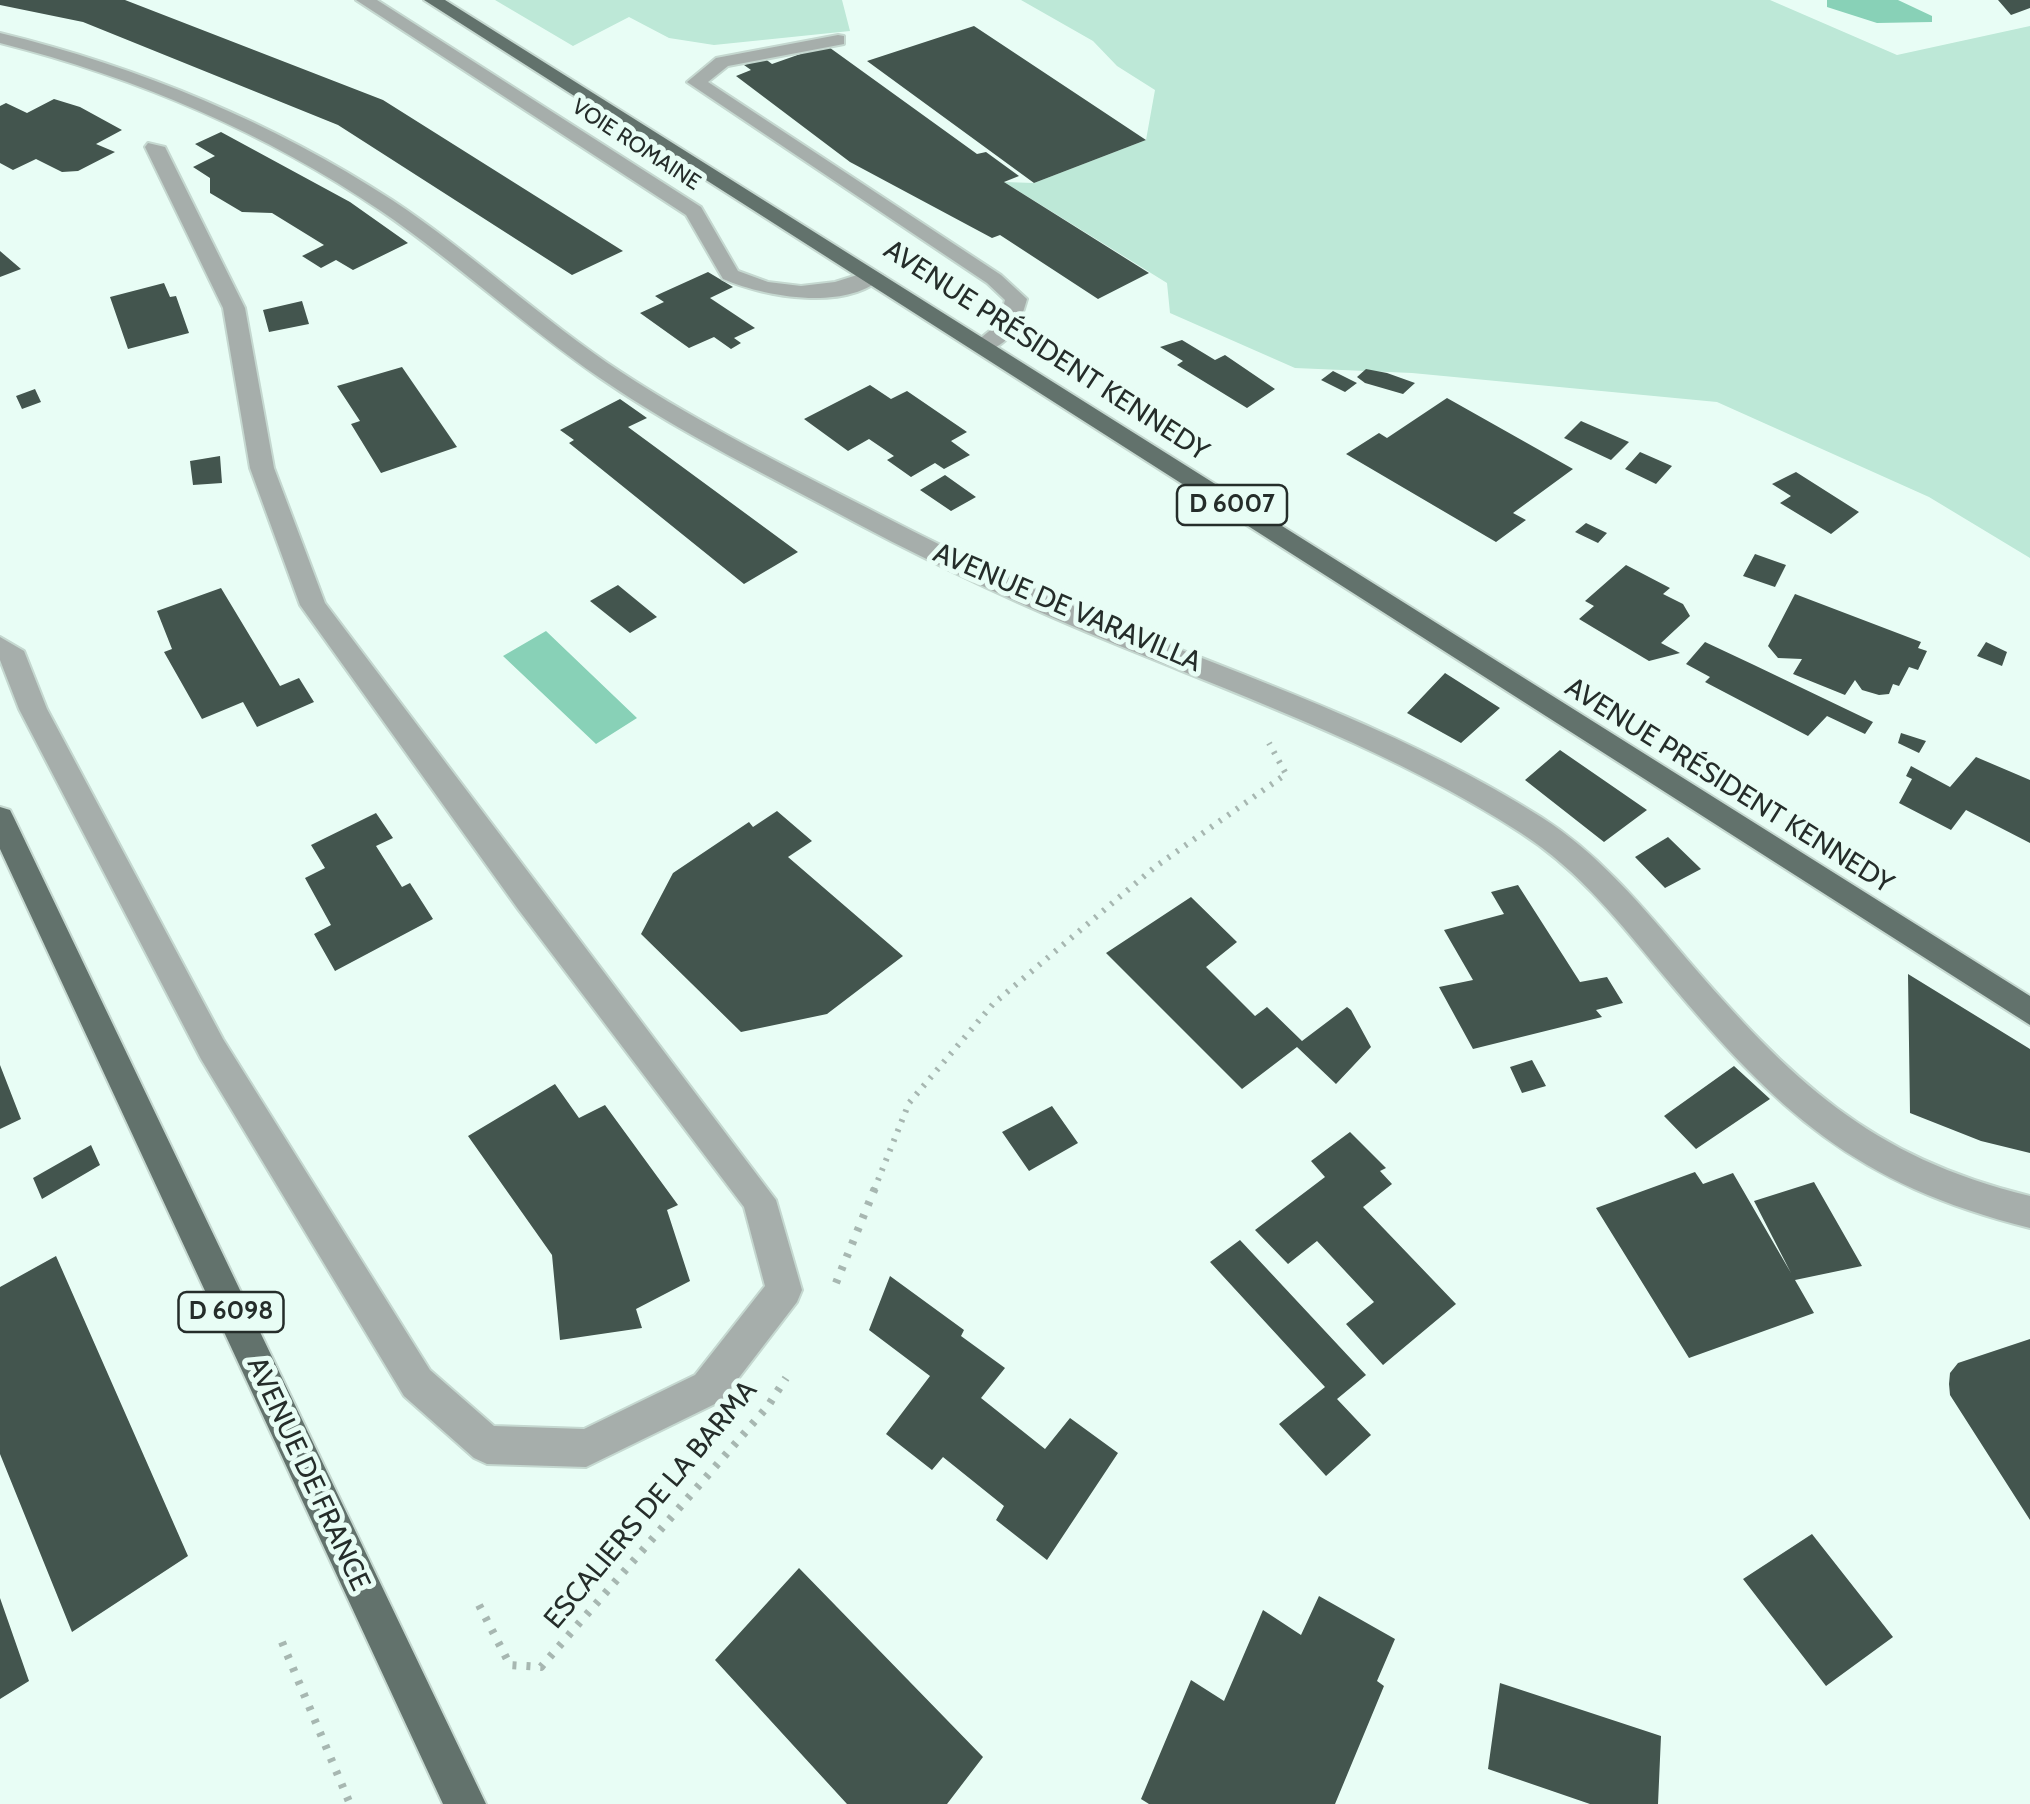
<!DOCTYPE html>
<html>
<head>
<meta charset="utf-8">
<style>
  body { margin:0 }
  canvas { display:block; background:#e8fdf5 }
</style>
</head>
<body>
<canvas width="2030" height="1804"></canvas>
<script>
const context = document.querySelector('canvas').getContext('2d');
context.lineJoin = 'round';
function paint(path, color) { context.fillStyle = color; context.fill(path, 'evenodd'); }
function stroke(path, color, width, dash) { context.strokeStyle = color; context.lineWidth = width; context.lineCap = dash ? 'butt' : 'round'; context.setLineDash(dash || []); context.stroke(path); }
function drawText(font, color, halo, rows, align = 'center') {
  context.font = font + ' Cabin,sans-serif'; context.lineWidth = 10; context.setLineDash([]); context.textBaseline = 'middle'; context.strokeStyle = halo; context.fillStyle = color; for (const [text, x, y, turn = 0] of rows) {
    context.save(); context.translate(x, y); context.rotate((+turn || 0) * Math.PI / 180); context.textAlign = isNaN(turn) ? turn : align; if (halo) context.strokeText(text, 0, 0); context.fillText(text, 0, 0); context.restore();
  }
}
const green = new Path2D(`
  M495,0H842L850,31L714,45L669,38L629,17L573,46Z
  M1021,0H1770L1897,55L2030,26V558L1929,497L1717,402L1412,373L1295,368L1170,313L1167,283L1004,182L1034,183L1146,140L1155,90L1117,66L1093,41Z`);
const water = new Path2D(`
  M1827,0H1898L1932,16V22L1877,23L1827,7Z
  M546,631L637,718L596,744L503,656Z`);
const building = new Path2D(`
  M0,0H125L383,100L623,251L572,275L338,125L83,22L0,5Z
  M1998,0H2030V8L2011,15Z
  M974,26L1146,140L1034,183L867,61Z
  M826,45L977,154L986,152L1019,176L1004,182L1149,273L1098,299L1000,235L992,238L850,162L736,76L751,70L744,65L764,58L772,64Z
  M54,99L80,107L122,130L96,144L115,152L78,171L62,172L36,159L13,170L0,163V106L6,103L27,113Z
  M221,132L350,202L408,243L353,270L336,260L321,268L302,256L324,245L272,213L242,212L210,193V178L193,167L215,156L195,144Z
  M0,251L21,269L0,277Z
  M708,272L733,287L710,298L755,328L734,338L741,343L731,349L714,337L689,348L640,313L664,302L655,296Z
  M164,283L170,297L176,296L189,333L128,349L110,297Z
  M302,301L309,324L269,332L263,310Z
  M1182,340L1215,360L1225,355L1275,389L1247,408L1177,365L1183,361L1160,347Z
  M402,367L457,447L381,473L351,424L360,421L337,386Z
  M1366,369L1387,373L1415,383L1403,394L1365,383L1357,377Z
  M1333,371L1357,383L1345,392L1321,380Z
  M870,385L891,399L907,391L967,432L951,441L970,455L944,469L935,463L911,477L887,460L894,456L869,439L848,451L804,419Z
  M35,389L41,402L22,409L16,396Z
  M1447,398L1573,469L1513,513L1526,520L1496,542L1346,454L1379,433L1387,438Z
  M620,399L647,418L628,427L798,552L744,584L569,443L574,440L560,430Z
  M1581,421L1629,442L1611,460L1564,438Z
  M1640,452L1672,466L1656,484L1625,469Z
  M220,456L222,483L193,485L190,461Z
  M1796,472L1859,512L1831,534L1780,503L1791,496L1772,484Z
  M945,475L976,497L951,511L920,490Z
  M1586,523L1607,533L1598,543L1575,532Z
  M1755,554L1786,565L1775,587L1743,576Z
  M1626,565L1670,588L1663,594L1683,604L1690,616L1661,643L1680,653L1649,661L1579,619L1594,606L1585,601Z
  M618,585L657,617L630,633L590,601Z
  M221,588L280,686L299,678L314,702L257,727L243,702L202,719L164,652L172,649L157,611Z
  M1795,594L1921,642L1918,648L1927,651L1918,670L1909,667L1899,686L1893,684L1889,694L1879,695L1862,690L1855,680L1845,695L1793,674L1802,659L1778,658L1768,646Z
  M1705,642L1754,665L1873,722L1865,734L1827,716L1808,736L1705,682L1710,677L1686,664Z
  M1986,642L2007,652L2002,666L1977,656Z
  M1445,673L1500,708L1461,743L1407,713Z
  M1901,733L1926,741L1919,753L1898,743Z
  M1560,750L1647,810L1604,842L1525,780Z
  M1976,757L2030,780V843L1966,810L1951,830L1899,803L1912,779L1906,776L1911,766L1950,787Z
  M777,811L812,841L788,857L903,956L827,1014L741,1032L641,934L673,873L749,822L753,827Z
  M376,813L393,838L376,846L402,887L410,883L433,919L335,971L314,934L331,925L305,878L325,868L311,845Z
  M1668,837L1701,869L1665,888L1635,857Z
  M1518,885L1580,982L1607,977L1623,1003L1596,1010L1602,1017L1473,1049L1439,987L1473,980L1444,930L1504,914L1491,892Z
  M1191,897L1237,942L1206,967L1255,1016L1267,1007L1302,1041L1347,1007L1351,1010L1371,1047L1336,1084L1297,1047L1242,1089L1106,953Z
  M1908,974L2030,1049V1153L1981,1141L1910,1113Z
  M1532,1060L1546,1086L1522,1093L1510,1067Z
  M0,1065L21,1119L0,1129Z
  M1734,1066L1770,1099L1696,1149L1664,1116Z
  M555,1084L579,1118L605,1105L678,1205L667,1210L690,1281L636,1309L642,1328L560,1340L552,1255L468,1136Z
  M1052,1106L1078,1143L1029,1171L1002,1132Z
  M1350,1132L1386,1168L1380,1171L1392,1184L1363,1207L1456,1304L1383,1365L1346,1324L1374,1302L1317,1241L1288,1264L1255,1230L1325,1177L1311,1161Z
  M91,1145L100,1165L42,1199L33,1178Z
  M1695,1172L1703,1184L1733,1173L1791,1273L1754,1201L1814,1182L1862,1266L1795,1280L1814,1313L1689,1358L1596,1208Z
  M1240,1240L1366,1375L1337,1399L1371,1435L1326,1476L1279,1424L1325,1387L1210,1262Z
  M56,1256L188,1556L72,1632L0,1454V1287Z
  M890,1276L964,1330L961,1336L1005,1368L981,1398L1045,1449L1070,1418L1118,1453L1047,1560L996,1520L1004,1506L943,1457L932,1470L886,1434L930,1376L869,1330Z
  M2030,1339V1520L1950,1395L1949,1384L1950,1373L1958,1363Z
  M1812,1534L1893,1637L1826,1686L1743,1579Z
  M799,1568L983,1757L947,1804H847L715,1660Z
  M1319,1596L1395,1639L1377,1681L1384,1686L1335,1804H1149L1141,1799L1191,1680L1224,1701L1263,1610L1301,1635Z
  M0,1598L29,1681L0,1699Z
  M1500,1683L1661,1736L1658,1804H1590L1488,1769Z`);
const pathFar1 = new Path2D(`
  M874,1190L909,1103L993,1004L1155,867L1286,774L1269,743`);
const path = new Path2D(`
  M836,1283L875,1188
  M479,1605L510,1665L541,1667L768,1406L786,1378
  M282,1642L350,1804`);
const minor = new Path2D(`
  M356,0H377L701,207L738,271L768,282L801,286L835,282L873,270L884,276C847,312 765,297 723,279L686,215Z
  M0,33C139,67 272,122 392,200C472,253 541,319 621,372C703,426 794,470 881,515C966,559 1052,599 1141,634C1277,688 1417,738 1541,817C1599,854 1642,906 1686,958C1790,1079 1869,1157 2030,1196V1228C1854,1184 1778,1112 1664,976C1621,924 1579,870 1521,833C1397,753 1257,702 1120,646C1032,610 945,570 860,525C773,478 681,434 600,378C524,326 457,263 381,211C266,133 135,77 0,43Z
  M838,35L844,36V44L728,66L708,82L1001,275L1027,299C1020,325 1010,345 982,353L971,346L999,323L1005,300L987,283L687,82L716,58Z
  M148,143L165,147L245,308L274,468L325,603L776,1200L802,1290L797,1302L721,1401L586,1467L487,1464L474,1458L404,1396L201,1059L19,709L0,660V637L24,651L47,709L223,1039L430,1370L494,1426L584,1429L695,1375L765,1286L744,1207L518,909L300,605L250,468L223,308L145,147Z`);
const major = new Path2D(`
  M424,0H445L2030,996V1025Z
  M0,807L10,810L14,818L486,1804H443L0,849Z`);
const farStreetnames = [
  ["VOIE ROMAINE",636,145,33]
];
const shields = [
  [1232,505,110],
  [231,1312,105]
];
const shieldNames = [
  ["D 6007",1232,505],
  ["D 6098",231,1312]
];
const streetNames = [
  ["AVENUE PRÉSIDENT KENNEDY",1046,351,33],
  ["AVENUE DE VARAVILLA",1067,608,23],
  ["AVENUE PRÉSIDENT KENNEDY",1729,786,32],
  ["AVENUE DE FRANCE",308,1474,65],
  ["ESCALIERS DE LA BARMA",651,1505,-50]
];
paint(green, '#bde8d7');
paint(water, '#88d1b7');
paint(building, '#43554e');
stroke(minor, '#c5d8d0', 4);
stroke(major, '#c5d8d0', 4);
stroke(pathFar1, '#a7b7b1', 6, [2.5, 8]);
stroke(path, '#a7b7b1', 8, [4, 10]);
paint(minor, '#a6aeab');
paint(major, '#62726c');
drawText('22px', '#252d2a', '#e8fdf5', farStreetnames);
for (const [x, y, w] of shields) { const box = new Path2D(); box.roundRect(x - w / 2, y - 20, w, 40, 8); context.fillStyle = '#e8fdf5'; context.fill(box); stroke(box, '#252d2a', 2.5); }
drawText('bold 25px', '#252d2a', null, shieldNames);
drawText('28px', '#252d2a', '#e8fdf5', streetNames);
</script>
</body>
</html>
